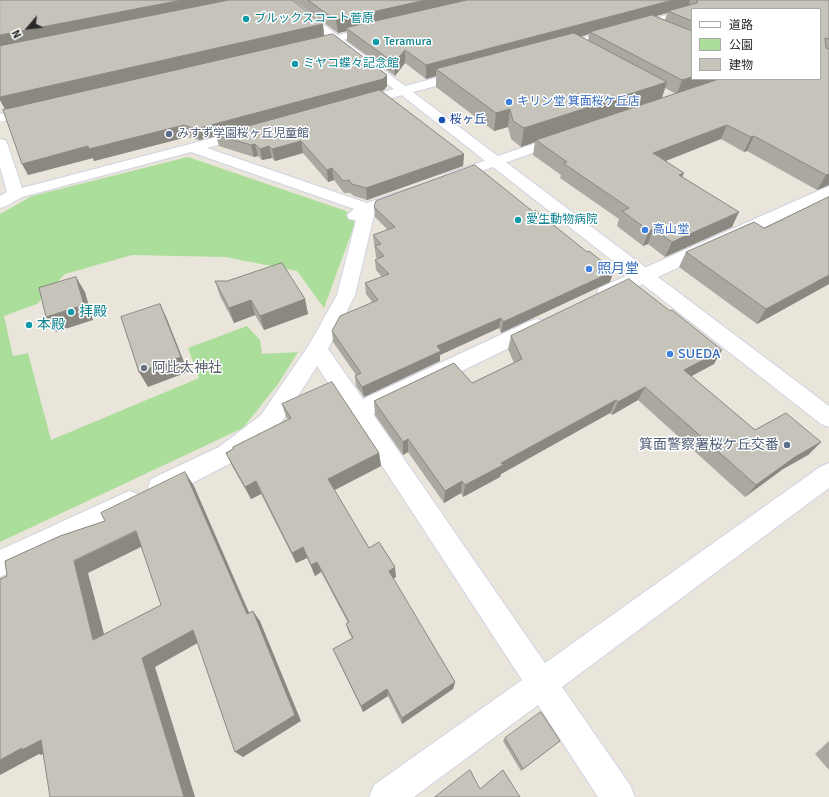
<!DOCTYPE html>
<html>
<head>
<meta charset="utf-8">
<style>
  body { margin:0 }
  #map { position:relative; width:829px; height:797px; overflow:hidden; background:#eae5db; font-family:Signika,"Noto Sans JP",sans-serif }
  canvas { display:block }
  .legend { position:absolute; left:691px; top:8px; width:130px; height:72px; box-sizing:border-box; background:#fff; border:1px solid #a9a9a9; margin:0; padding:5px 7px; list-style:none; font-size:12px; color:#292929 }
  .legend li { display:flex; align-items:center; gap:8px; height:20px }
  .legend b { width:20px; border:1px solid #a9a9a9 }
  .north { position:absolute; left:8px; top:8px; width:40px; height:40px; -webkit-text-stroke:3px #fff; paint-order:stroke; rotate:242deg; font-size:11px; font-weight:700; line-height:16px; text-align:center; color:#292929 }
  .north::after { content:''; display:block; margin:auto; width:14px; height:18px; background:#292929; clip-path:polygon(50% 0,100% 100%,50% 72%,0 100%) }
</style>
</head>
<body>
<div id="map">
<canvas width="829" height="797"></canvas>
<ul class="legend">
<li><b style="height:5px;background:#fff"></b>道路</li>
<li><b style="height:11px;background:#abde9a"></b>公園</li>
<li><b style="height:11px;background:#c6c3ba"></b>建物</li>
</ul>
<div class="north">N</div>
</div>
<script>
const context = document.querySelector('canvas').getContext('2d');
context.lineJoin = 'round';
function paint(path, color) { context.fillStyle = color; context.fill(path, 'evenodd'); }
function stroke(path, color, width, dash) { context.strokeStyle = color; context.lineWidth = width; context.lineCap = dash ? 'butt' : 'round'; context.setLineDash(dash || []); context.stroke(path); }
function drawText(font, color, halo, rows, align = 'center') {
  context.font = font + ' Signika,"Noto Sans JP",sans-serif'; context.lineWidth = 3; context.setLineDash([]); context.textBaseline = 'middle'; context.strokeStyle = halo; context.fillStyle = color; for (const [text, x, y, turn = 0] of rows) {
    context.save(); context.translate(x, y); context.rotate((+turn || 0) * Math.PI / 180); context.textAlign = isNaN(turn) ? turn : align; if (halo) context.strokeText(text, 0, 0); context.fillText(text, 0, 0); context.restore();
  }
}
const green = new Path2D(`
  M188,157L346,211L355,223L324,308L297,271L225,257L132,255L65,274L37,304L4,316L13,356L28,353L51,440L199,378L188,348L247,326L260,340L262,354L298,352L278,384L243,428L0,542V214L32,196Z`);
const street = new Path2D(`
  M692,8L696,9H692V14L558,51L554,50L552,48L554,46Z
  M377,26L381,27L383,29L381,31L313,47L309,46L307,44L309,42Z
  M465,70L469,71L471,74L469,77L358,107L353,106L351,103L353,100Z
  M34,106L39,107L41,110L39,113L0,122V114Z
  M247,129L252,130L254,133L252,136L207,148L367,203L404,190L410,192L412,195L410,198L375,211L355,295L328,349L363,399L530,321L537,319L544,321L547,326L544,331L373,414L545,663L820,467L829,463V488L562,687L630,785L635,797H598L538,705L414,797H369L374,785L522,680L317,366L277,429L235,461L169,495L160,498L151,495L148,487L151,479L219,447L261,415L309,345L337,295L356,220L349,219L347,215L354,209L191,152L22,197L6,206L0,208V196L7,192L0,167V139L5,140L7,143L22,188Z
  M562,134L567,135L569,138L567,141L456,180L451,182L446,180L443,177L446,174Z
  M829,186V197L613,298L606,299L599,298L597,293L599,288Z
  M129,491L138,494L142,502L138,510L0,577V550Z`);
const secondary = new Path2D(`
  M280,0H291L829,406V427L821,424Z`);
const wall = new Path2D(`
  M293,0H829V185L817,190L747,151L744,152L721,139L665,161L682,177L732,227L665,257L648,244L643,246L617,226L619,219L560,178L561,175L533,155L535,142L521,147L511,139L508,127L494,131L436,87V76L426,79L405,63L395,76L347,41V31L338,33ZM692,9L820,79H692ZM667,13L665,20L655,16ZM589,34L588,40L581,37ZM665,88L676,94L662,98Z
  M323,24L324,36L387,75V86L384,90L381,91L464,154L463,166L367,200L354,196L350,193H344L334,180L328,182L303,153L275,161L272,158L262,160L258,156L254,157L219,146L216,136L199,140L187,137L94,161L93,158L28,175L5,109L0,100Z
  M829,197V284L757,324L679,267L686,252L764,228Z
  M374,207L534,213L535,210L610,282L501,333L499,328L440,355V361L364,397L356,386L355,376L356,375L333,342L332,331L372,302L366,294L365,283L382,277L376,270L375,260L377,259L376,257L373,235L388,230L375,217Z
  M215,281L305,299L308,314L264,330L255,315L234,323L220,296Z
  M511,336L714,364L691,376L755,430L821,442L808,455L783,469L745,497L638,400L612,415L610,413L501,474L500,477L463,497L461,493L444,503L408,452L403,455L375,415L374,401L472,383L514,363L508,349Z
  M282,404L379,453L381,466L334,490L369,548L396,577L393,579L455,682L453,689L402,724L388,696L363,712L337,658L333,649L352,638L349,633L346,624L348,623L321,572L315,576L307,558L296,563L261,494L251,499L232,466L226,453L288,419L286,417Z
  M505,738L560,741L521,771L503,741Z
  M829,741V770L815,754Z`);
const shadedWall = new Path2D(`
  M182,0H247L0,49V35Z
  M426,0H479L346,28L347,31L338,33L336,20Z
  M673,0H690L688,8L668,11L667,13L592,34L590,32L589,34L443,74L436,69V76L426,79V65Z
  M323,24L324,36L6,111L0,100V97Z
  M405,50V63L395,76L394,63Z
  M387,75V86L384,90L218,135H216V136L199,140L196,129Z
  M692,77V79H721L677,94L682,80Z
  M667,82L661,100L536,140L535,142L521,147L524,128Z
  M510,109L508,127L494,131L496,113Z
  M184,125L187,137L94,161L93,158L28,175L22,164L88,146Z
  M727,125L721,139L648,168L653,153Z
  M754,136L747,151L744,152L751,137Z
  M301,141L303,153L275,161L272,149Z
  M255,144L258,156L254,157L251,145Z
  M269,146L272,158L262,160L260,149Z
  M464,154L463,166L367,200L366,188Z
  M332,168L334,180L328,182L327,170Z
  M684,173L678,187L679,175Z
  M829,174V185L817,190L826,175Z
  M739,212L732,227L665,257L672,242Z
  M653,229L648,244L643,246L649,231Z
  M614,271L610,282L501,333L503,322Z
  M829,275V284L757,324L766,309Z
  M76,277L85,292L93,320L56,332L46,317Z
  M305,299L308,314L264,330L260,316Z
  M251,300L255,315L234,323L229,308Z
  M160,304L167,319L188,372L148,387L139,372Z
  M501,318L499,328L440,355V361L364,397L362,387L437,346Z
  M722,350L714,364L677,384L684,370Z
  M645,387L638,400L612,415L618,402Z
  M616,400L610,413L501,474L500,477L463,497L465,485L501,463Z
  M408,439V452L403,455V442Z
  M821,442L808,455L783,469L745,497L756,485L795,457Z
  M379,453L381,466L331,492L328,479Z
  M185,472L194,486L254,624L247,614Z
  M256,481L261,494L251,499L245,487Z
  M462,481L461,493L444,503L445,491Z
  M136,531L147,544L88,573L108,649L93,640L74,561Z
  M303,547L307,558L296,563L292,553Z
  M317,562L321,572L315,576L311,565Z
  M395,567L396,577L389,581V571Z
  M253,611L260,621L301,721L243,757L235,752Z
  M193,630L203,640L155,667L195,797H184L142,658Z
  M455,682L453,689L402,724V718Z
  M387,689L388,696L363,712L361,706Z
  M41,740L59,745L41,755L39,754L0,775V760L22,748Z`);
const building = new Path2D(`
  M0,0H182L0,35Z
  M229,0H292L323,24L0,97V46Z
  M308,0H426L336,20Z
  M467,0H673L426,65L405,50L394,63L346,28Z
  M697,0H829V39L825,38L826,48L829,49V174L826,175L754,136L751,137L727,125L653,153L684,173L679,175L739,212L672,242L653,229L649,231L622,211L629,208L563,163L567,162L536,140L719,79H820V9H692V21L668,11L697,3Z
  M652,15L692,31V77L682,80L590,32Z
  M574,33L667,82L524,128L513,121L510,109L496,113L436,69Z
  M333,34L387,75L383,79L196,129L184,125L89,149L88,146L22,164L3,110Z
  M380,90L464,154L366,188L352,184L349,180L343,181L332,168L327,170L301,141L272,149L269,146L260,149L255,144L251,145L216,135Z
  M475,165L536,214L535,210L587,252L589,251L614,271L503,322L501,318L437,346L441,351L362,387L355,376L361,373L332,331L340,316L378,300L365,283L389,274L375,260L384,256L375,246L381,244L373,235L395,227L374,207L376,201Z
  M829,197V275L766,309L686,252L754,222L764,228Z
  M282,263L305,299L260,316L251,300L229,308L215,281H227Z
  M76,277L84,305L46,317L39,288Z
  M629,279L670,311L672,310L722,350L684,370L755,430L786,413L821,442L795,457L756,485L645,387L618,402L616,400L501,463L503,465L465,485L462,481L445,491L408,439L403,442L374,401L454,363L472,383L522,359L511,336Z
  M160,304L181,357L139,372L121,317Z
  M332,382L379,453L328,479L369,548L379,542L395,567L389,571L455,682L402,718L387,689L361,706L333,649L353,638L346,624L349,622L317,562L311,565L303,547L292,553L256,481L245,487L226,453L233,449V447L291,418L282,404Z
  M185,472L247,614L253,611L295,715L235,752L193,630L142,658L184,797H50L41,740L22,750V748L0,760V579L7,576L5,561L60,536L105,521L101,513ZM136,531L161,605L93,640L74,561Z
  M541,712L560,741L523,769L505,738Z
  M470,770L480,789L503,770L520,797H435Z`);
const markers = [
  [246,19,4,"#0f9aa8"],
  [376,42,4,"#0f9aa8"],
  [295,64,4,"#0f9aa8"],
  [509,102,4,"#3f7fe0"],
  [442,120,4,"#1a4fb4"],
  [169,134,4,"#5c6f8a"],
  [518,220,4,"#0f9aa8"],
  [645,230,4,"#3f7fe0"],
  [589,269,4,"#3f7fe0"],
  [71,312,4,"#0f9aa8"],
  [29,325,4,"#0f9aa8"],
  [670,354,4,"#3f7fe0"],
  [144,368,4,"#6b7280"],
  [787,445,4,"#5c6f8a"]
];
const farCulturenames = [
  ["ブルックスコート菅原",254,19],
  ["Teramura",384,42],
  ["ミヤコ蝶々記念館",303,64],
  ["愛生動物病院",526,220]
];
const farShopnames = [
  ["キリン堂 箕面桜ケ丘店",517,102],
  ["高山堂",653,230]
];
const farTransitnames = [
  ["桜ヶ丘",450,120]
];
const farServicenames = [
  ["みすず学園桜ヶ丘児童館",177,134]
];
const shopNames = [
  ["照月堂",597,269],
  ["SUEDA",678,354]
];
const cultureNames = [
  ["拝殿",79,312],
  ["本殿",37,325]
];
const worshipNames = [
  ["阿比太神社",152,368]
];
const serviceNames = [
  ["箕面警察署桜ケ丘交番",779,445]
];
paint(green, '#abde9a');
stroke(street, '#d0d2e1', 2);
stroke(secondary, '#d0d2e1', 2);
paint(street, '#fff');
paint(secondary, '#fff');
paint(wall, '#aaa8a0');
paint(shadedWall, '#8b8882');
paint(building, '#c6c3ba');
stroke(building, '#8b8882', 1);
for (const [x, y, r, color] of markers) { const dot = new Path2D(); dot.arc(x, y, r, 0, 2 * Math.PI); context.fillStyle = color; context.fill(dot); stroke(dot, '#fff', 1.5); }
drawText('12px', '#0d838f', '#fff', farCulturenames, 'left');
drawText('12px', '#366cbe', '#fff', farShopnames, 'left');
drawText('12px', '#164399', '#fff', farTransitnames, 'left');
drawText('12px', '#4e5e75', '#fff', farServicenames, 'left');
drawText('14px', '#366cbe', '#fff', shopNames, 'left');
drawText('14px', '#0d838f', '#fff', cultureNames, 'left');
drawText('14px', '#5b616d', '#fff', worshipNames, 'left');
drawText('14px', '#4e5e75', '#fff', serviceNames, 'right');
</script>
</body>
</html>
